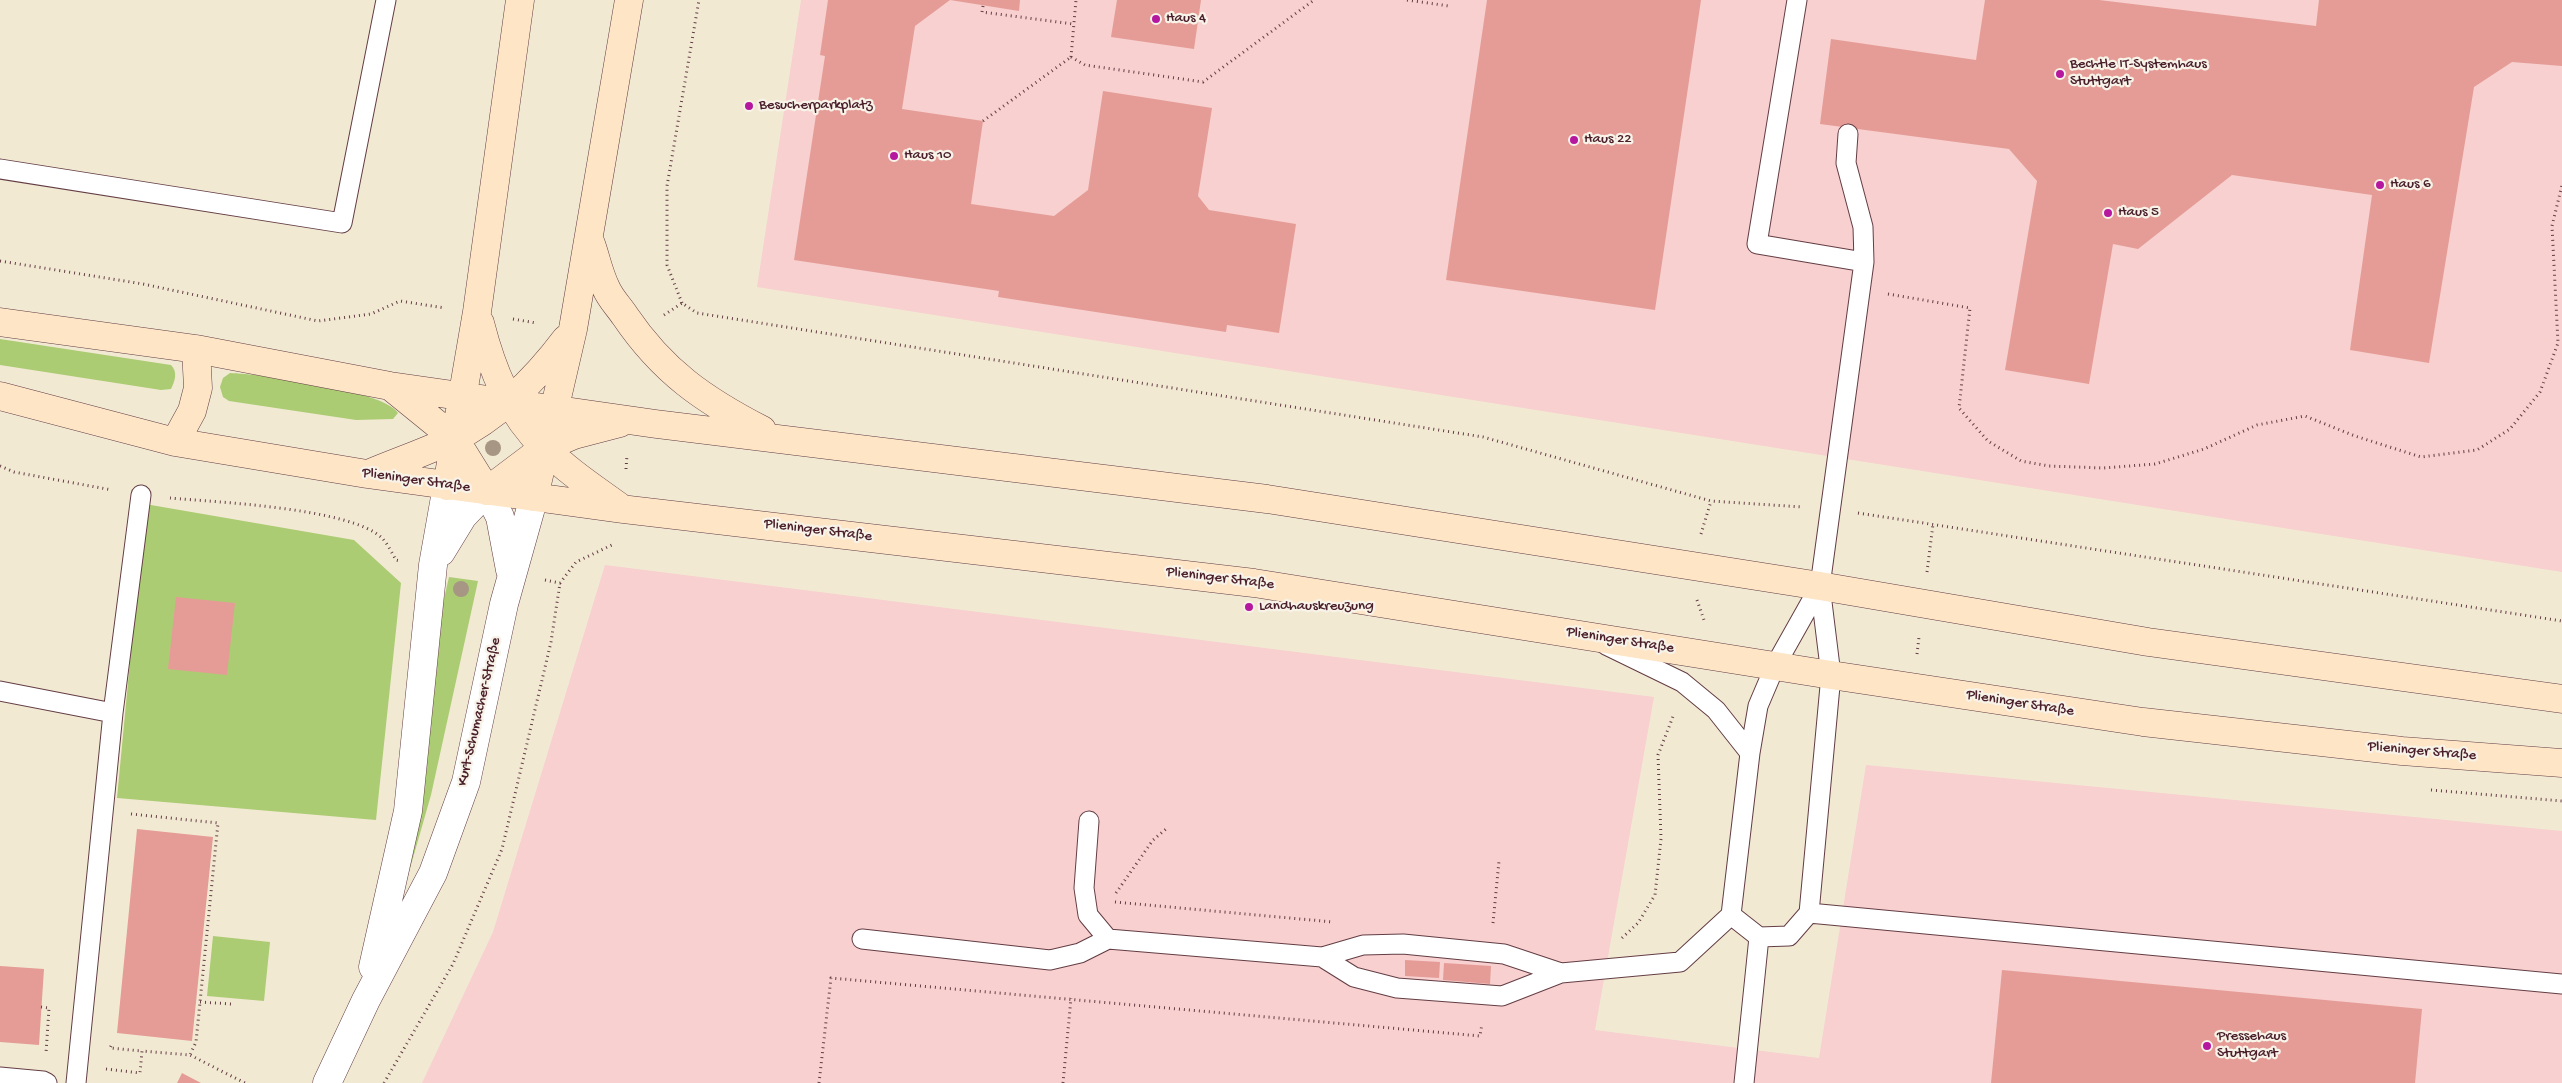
<!DOCTYPE html>
<html>
<head>
<meta charset="utf-8">
<style>
  body { margin:0 }
  canvas { display:block; background:#f2e9d3 }
</style>
</head>
<body>
<canvas width="2562" height="1083"></canvas>
<script>
const context = document.querySelector('canvas').getContext('2d');
context.lineJoin = 'round';
function paint(path, color) { context.fillStyle = color; context.fill(path, 'evenodd'); }
function stroke(path, color, width, dash) { context.strokeStyle = color; context.lineWidth = width; context.lineCap = dash ? 'butt' : 'round'; context.setLineDash(dash || []); context.stroke(path); }
function drawText(font, color, halo, rows, align = 'center') {
  context.font = font + ' "Gochi Hand",sans-serif'; context.lineWidth = 4.5; context.setLineDash([]); context.textBaseline = 'middle'; context.strokeStyle = halo; context.fillStyle = color; for (const [text, x, y, turn = 0] of rows) {
    context.save(); context.translate(x, y); context.rotate((+turn || 0) * Math.PI / 180); context.textAlign = isNaN(turn) ? turn : align; if (halo) context.strokeText(text, 0, 0); context.fillText(text, 0, 0); context.restore();
  }
}
const built = new Path2D(`
  M801,0H2562V572L757,287Z
  M605,565L1654,697L1595,1030L1819,1058L1866,765L2562,831V1083H422L493,932Z`);
const green = new Path2D(`
  M0,339L171,365C178,372 175,381 171,389L161,390L0,365Z
  M230,373C259,374 384,390 398,413L393,419L356,420L229,401L223,397L220,387L223,378Z
  M145,504L354,540L401,583L376,820L117,798Z
  M449,577L478,581L431,795L395,921L432,705L443,603Z
  M213,936L270,942L264,1001L207,996Z`);
const building = new Path2D(`
  M828,0H1020L1019,11L950,0L915,26L902,109L983,121L971,204L1054,216L1088,190L1103,91L1212,108L1198,196L1209,210L1296,224L1279,333L1227,325L1226,332L998,297L999,291L794,260L825,56L820,55Z
  M1117,0H1201L1194,49L1111,37Z
  M1487,0H1701L1655,310L1446,280Z
  M1985,0H2099L2316,26L2319,0H2562V66L2512,62L2474,87L2429,363L2350,350L2372,195L2232,175L2138,249L2113,244L2089,384L2005,370L2037,181L2009,149L1820,124L1831,39L1976,60Z
  M176,597L235,603L227,675L168,669Z
  M137,829L213,837L192,1041L117,1033Z
  M1405,960L1440,962L1439,978L1405,976Z
  M1444,963L1491,966L1490,984L1443,980Z
  M0,966L44,969L39,1045L0,1042Z
  M2002,970L2422,1009L2415,1083H1991Z
  M182,1073L201,1083H177Z`);
const path = new Path2D(`
  M1407,0L1449,6
  M983,6L982,12L1073,24
  M1071,57L1085,65L1203,82L1314,0
  M1071,57L1076,0
  M983,121L1071,57
  M0,261L143,284L318,321L371,314L400,301L445,308
  M1888,294L1970,308L1959,408L1988,441L2021,461L2049,466L2103,468L2155,464L2204,449L2257,425L2305,416L2355,436L2421,457L2477,450L2510,429L2540,392L2558,343L2552,226L2562,185
  M682,303L667,265V186L699,0
  M664,315L682,303L697,313L1483,437L1711,501L1802,507
  M513,319L536,323
  M0,466L14,472L112,490
  M626,469L627,455
  M170,498C215,502 351,508 382,538C387,543 392,553 396,560L400,561
  M1858,513L2562,621
  M1701,534L1711,501
  M1927,572L1933,524
  M545,580L560,583L576,562L614,544
  M1697,600L1704,620
  M1917,654L1919,637
  M2431,790L2562,801
  M131,814L218,823L196,1042L190,1055
  M1116,893L1153,840L1166,829
  M1115,902L1333,922
  M1493,923L1499,861
  M1622,938L1638,923L1655,895L1661,839L1658,755L1674,714
  M200,1002L231,1004
  M41,1007L49,1008L46,1053
  M111,1046L110,1048L142,1051
  M106,1069L140,1073L142,1051L190,1055L245,1083
  M384,1083L453,964L502,849L551,642L560,583
  M819,1083L831,978L1480,1036L1482,1024
  M1063,1083L1071,998`);
const service = new Path2D(`
  M1797,0L1757,244L1864,262
  M0,169L342,223L386,0
  M1606,645L1682,682L1716,710L1750,753
  M0,691L113,713
  M1089,821L1084,888L1088,915L1108,939
  M1809,913L2562,984
  M1731,915L1759,937L1789,936L1809,913L1831,675L1820,586L1864,262L1863,227L1846,163L1848,134
  M862,939L1050,960L1080,953L1108,939L1322,957L1363,945L1403,944L1504,954L1561,973
  M1322,957L1354,977L1397,988L1502,996L1561,973L1680,962L1731,915L1750,753L1758,706L1775,666L1820,586
  M0,1077L43,1081L47,1083
  M76,1083L113,713L141,495
  M1744,1083L1759,937`);
const tertiary = new Path2D(`
  M441,552L463,516L487,491L500,517L510,570
  M373,967L408,811L433,565L447,486
  M327,1083L366,1000L433,873L466,782L504,604L534,497`);
const secondary = new Path2D(`
  M591,244C596,258 599,274 606,288C610,298 619,307 625,316C663,372 704,400 762,430
  M0,322L196,349L390,386L656,424L1267,499L1820,586L2148,642L2562,699
  M480,323C492,370 509,413 545,448C567,471 595,489 621,508
  M390,386L454,438L487,491
  M0,396L175,442L367,474L622,509L1254,583L1831,675L2143,722L2402,751L2562,763
  M175,442L192,411L198,388L196,349
  M368,474C396,462 426,452 453,439C499,416 536,379 566,339
  M447,486L477,312L520,0
  M487,491L544,448L574,435L620,423
  M534,497L573,329L629,0`);
const trees = [
  [493,448],
  [461,589]
];
const markers = [
  [1156,19,5,"#b5179e"],
  [2060,74,5,"#b5179e"],
  [749,106,5,"#b5179e"],
  [1574,140,5,"#b5179e"],
  [894,156,5,"#b5179e"],
  [2380,185,5,"#b5179e"],
  [2108,213,5,"#b5179e"],
  [1249,607,5,"#b5179e"],
  [2207,1046,5,"#b5179e"]
];
const poiNames = [
  ["Haus 4",1166,19],
  ["Bechtle IT-Systemhaus",2070,65],
  ["Stuttgart",2070,82],
  ["Besucherparkplatz",759,106],
  ["Haus 22",1584,140],
  ["Haus 10",904,156],
  ["Haus 6",2390,185],
  ["Haus 5",2118,213],
  ["Landhauskreuzung",1259,607],
  ["Pressehaus",2217,1037],
  ["Stuttgart",2217,1054]
];
const streetNames = [
  ["Plieninger Straße",416,481,8],
  ["Plieninger Straße",818,531,7],
  ["Plieninger Straße",1220,579,7],
  ["Plieninger Straße",1620,641,9],
  ["Plieninger Straße",2020,704,9],
  ["Kurt-Schumacher-Straße",480,712,-77],
  ["Plieninger Straße",2422,752,5]
];
paint(built, '#f7d0cf');
paint(green, '#accc74');
paint(building, '#e59c96');
stroke(service, '#633d44', 21);
stroke(tertiary, '#633d44', 29);
stroke(secondary, '#633d44', 29);
stroke(path, '#633d44', 3, [1, 4]);
stroke(service, '#fff', 19);
stroke(tertiary, '#fff', 28);
stroke(secondary, '#fde5c5', 28);
context.fillStyle = '#a69683';
for (const [x, y] of trees) { context.beginPath(); context.arc(x, y, 8, 0, 2 * Math.PI); context.fill(); }
for (const [x, y, r, color] of markers) { const dot = new Path2D(); dot.arc(x, y, r, 0, 2 * Math.PI); context.fillStyle = color; context.fill(dot); stroke(dot, '#f7f3e8', 2); }
drawText('15px', '#4a1f2b', '#f7f3e8', poiNames, 'left');
drawText('15px', '#4a1f2b', '#f7f3e8', streetNames);
</script>
</body>
</html>
